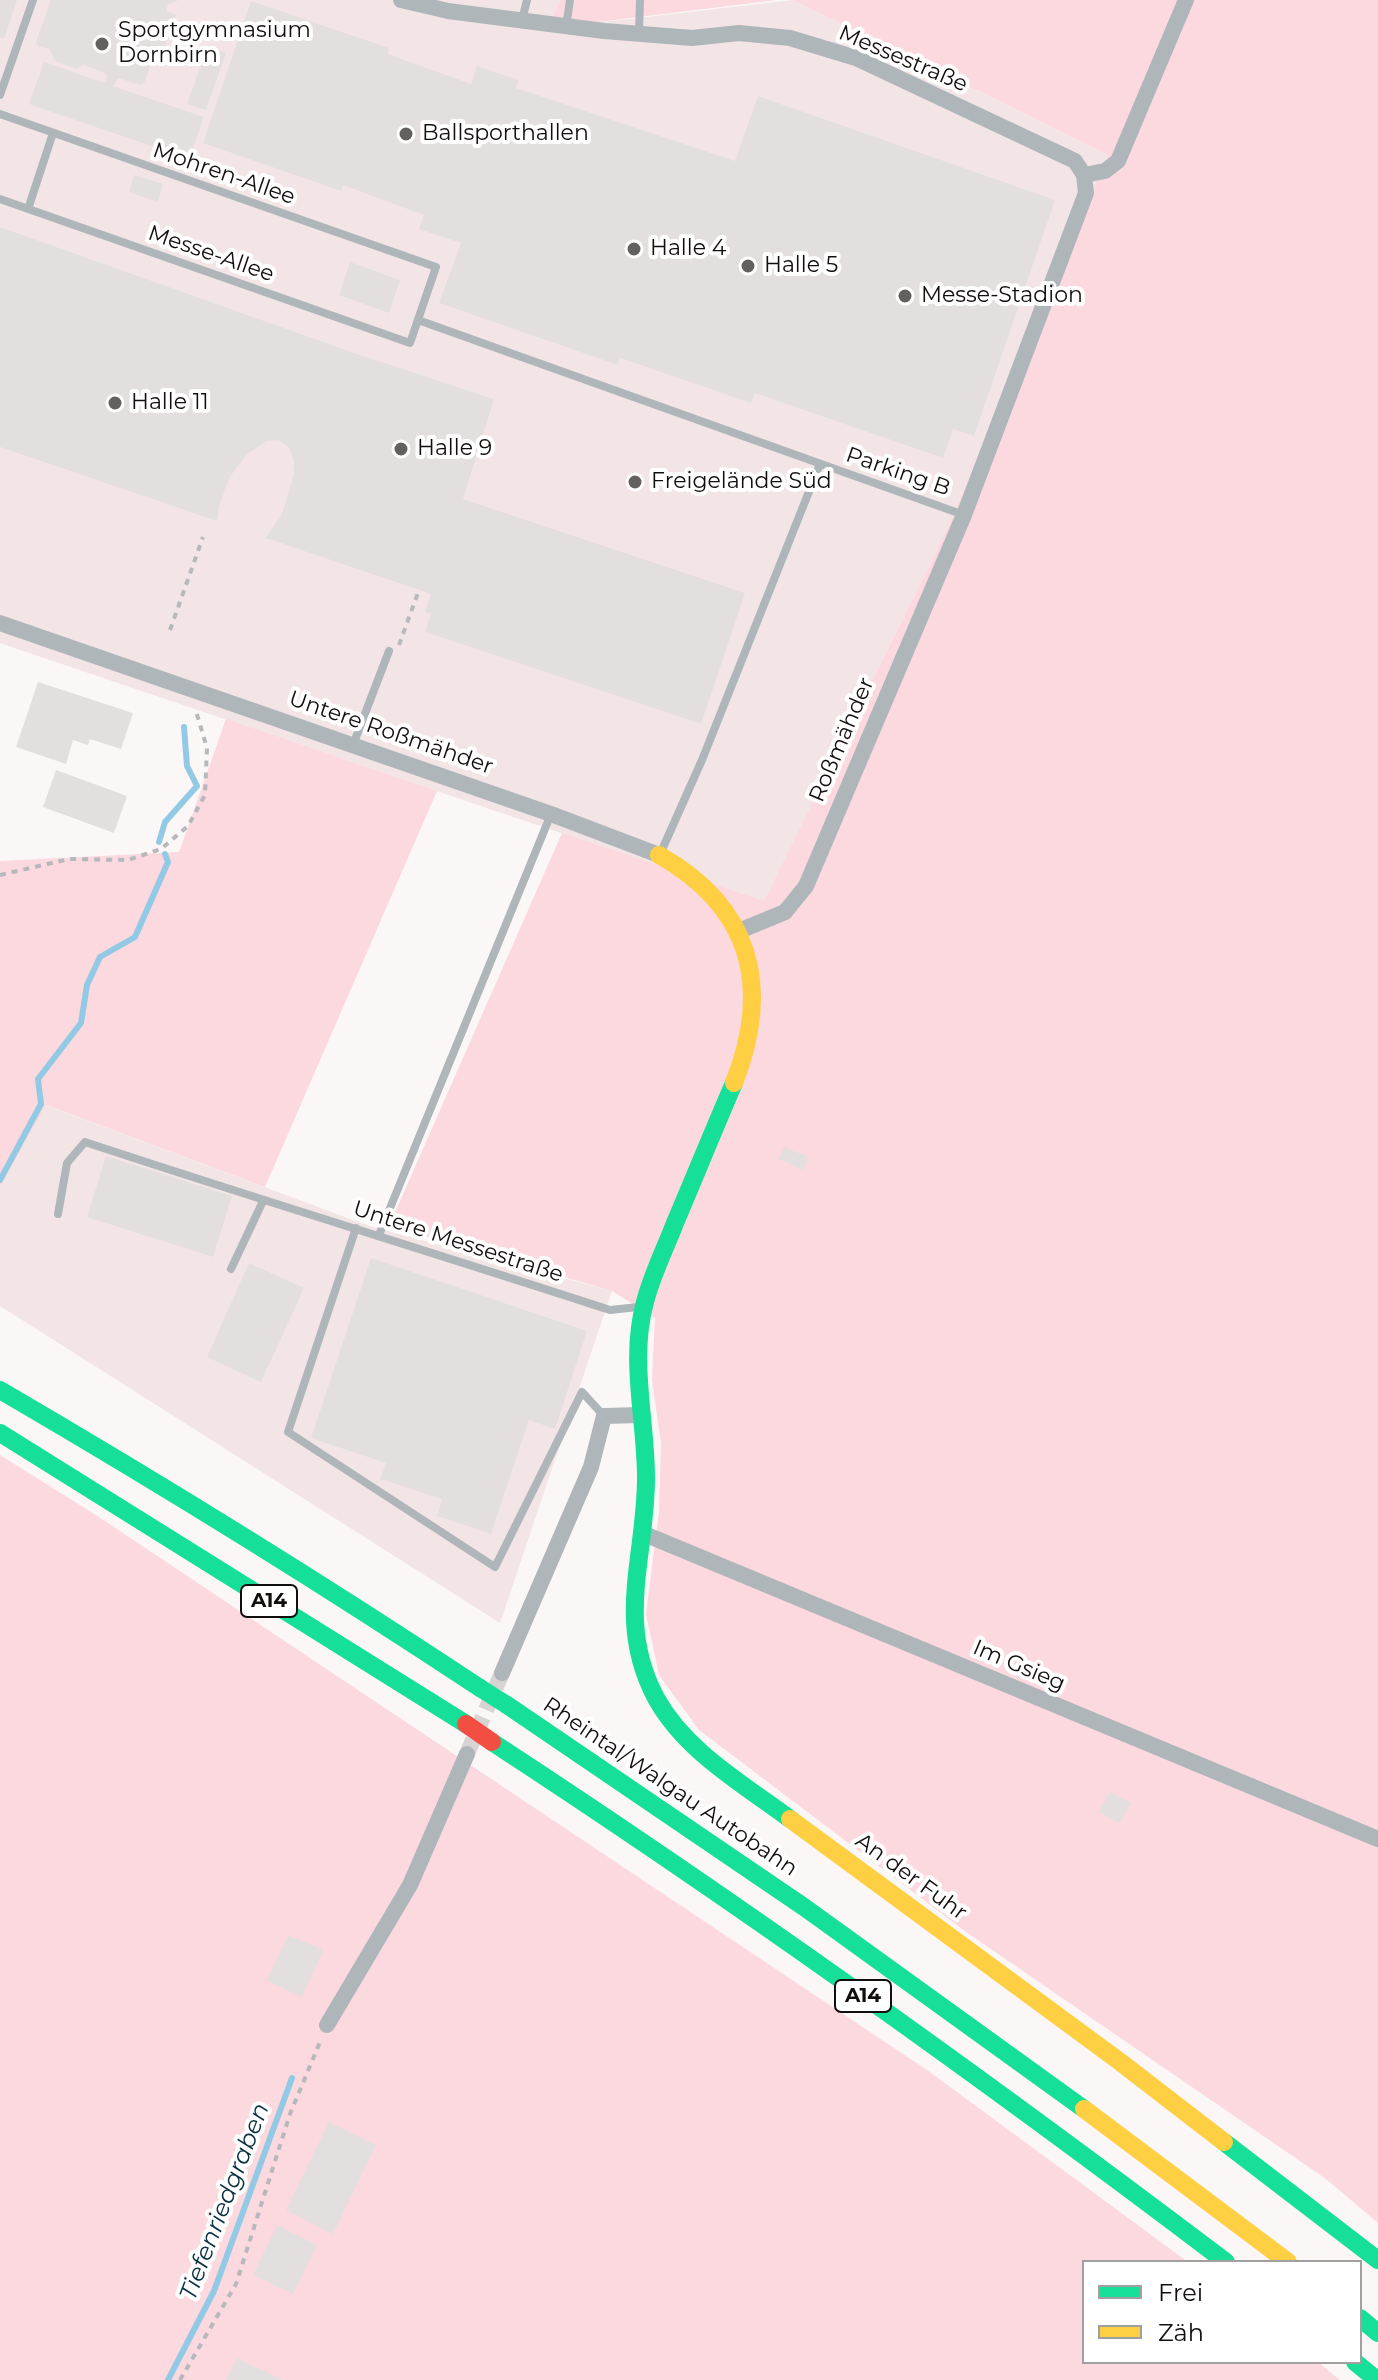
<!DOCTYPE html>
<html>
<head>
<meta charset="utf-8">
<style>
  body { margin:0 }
  #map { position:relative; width:1378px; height:2380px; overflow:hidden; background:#fcf7f7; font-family:Montserrat,sans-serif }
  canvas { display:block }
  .legend { position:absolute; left:1082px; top:2260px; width:280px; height:104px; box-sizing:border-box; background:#fff; border:2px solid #a19f9f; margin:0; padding:10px 14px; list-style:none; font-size:24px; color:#130e0e }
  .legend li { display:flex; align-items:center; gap:16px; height:40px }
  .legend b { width:40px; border:2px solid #a19f9f }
</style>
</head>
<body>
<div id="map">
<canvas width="1378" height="2380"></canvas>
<ul class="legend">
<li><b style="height:10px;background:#16e098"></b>Frei</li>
<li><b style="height:10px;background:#ffcf43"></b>Zäh</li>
</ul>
</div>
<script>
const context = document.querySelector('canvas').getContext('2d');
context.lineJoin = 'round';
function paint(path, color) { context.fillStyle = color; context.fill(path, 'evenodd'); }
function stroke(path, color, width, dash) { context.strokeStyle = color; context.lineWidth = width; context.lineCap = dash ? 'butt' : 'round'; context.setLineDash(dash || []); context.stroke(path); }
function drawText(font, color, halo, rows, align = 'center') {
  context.font = font + ' Montserrat,sans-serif'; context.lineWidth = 8; context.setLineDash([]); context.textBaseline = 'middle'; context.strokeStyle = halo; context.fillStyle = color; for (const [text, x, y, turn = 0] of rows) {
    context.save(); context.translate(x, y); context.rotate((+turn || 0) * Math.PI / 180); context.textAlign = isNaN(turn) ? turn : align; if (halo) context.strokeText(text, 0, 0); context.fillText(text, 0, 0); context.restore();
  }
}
const built = new Path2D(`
  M0,0H560L550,28L793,0L1108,155L948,527L764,902L0,643Z
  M45,1105L369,1226L612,1291L500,1623L0,1306V1187Z`);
const green = new Path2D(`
  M560,0H777L549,28Z
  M793,0H1378V2223L1326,2179L966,1932L699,1730L659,1675L646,1614L659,1512L661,1443L652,1380L655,1318L612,1291L389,1226L562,833L764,901L948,527L1108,155Z
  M226,719L437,791L265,1187L46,1105L0,1187V861L179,852Z
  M0,1455L99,1517L927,2070L1188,2262H1084V2362H1318L1340,2380H0Z`);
const stream = new Path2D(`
  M159,842L165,822L197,786L187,766L184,727
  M0,1180L41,1104L38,1079L81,1023L87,985L100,957L135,937L168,862L165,854
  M168,2380L214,2291L292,2078`);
const building = new Path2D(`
  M0,0H17L4,39L0,37Z
  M51,0H179L168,4L166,11L176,15L159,65L152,62L144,83L140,85L118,78L113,86L204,117L189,159L29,104L44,62L105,83L107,77L105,73L84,65L77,69L55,61L49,49L38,46L36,42Z
  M251,1L389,48L388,54L471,84L477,66L519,80L516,88L735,161L758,96L1055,200L974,436L953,429L943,458L755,393L751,403L620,358L618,365L439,303L461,243L419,229L424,215L343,185L341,191L203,143Z
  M208,46L226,53L206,110L187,104Z
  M134,175L163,184L158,202L129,192Z
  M0,227L357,354L494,399L463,499L745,593L701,724L425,632L431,614L425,612L431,594L266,538L282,514L294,474V460L289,448L279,440L267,441L246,455L229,478L219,506L217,521L0,447Z
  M350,262L400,280L389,313L339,295Z
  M38,682L133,713L121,749L90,739L88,745L73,740L66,764L16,747Z
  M56,770L127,796L114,833L43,807Z
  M784,1147L808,1157L803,1170L779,1159Z
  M106,1156L232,1196L213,1257L87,1217Z
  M371,1258L587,1331L555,1429L529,1420L491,1534L437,1516L442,1499L380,1479L386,1463L311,1438Z
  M249,1263L304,1288L261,1382L207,1357Z
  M1110,1792L1131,1803L1119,1823L1099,1812Z
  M288,1935L323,1950L302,1997L267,1981Z
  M329,2122L376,2145L333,2234L286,2210Z
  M277,2225L317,2245L293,2294L253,2275Z
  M237,2358L283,2380H226Z`);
const streetTunnel = new Path2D(`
  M467,1754L502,1673`);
const path = new Path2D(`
  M170,630L203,537
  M399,645L419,590
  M0,875L69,859L128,860L161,849L188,826L205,795L207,748L196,711
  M180,2380L236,2284L290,2114L320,2042`);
const lane = new Path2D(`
  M522,20L527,0
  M566,27L570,0
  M639,33L640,0
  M0,95L33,0
  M0,114L436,267L410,343L0,199
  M28,209L53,133
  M418,320L964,515
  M353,745L389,651
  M661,852L702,760L820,464
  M58,1214L67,1163L85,1142C260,1200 435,1253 610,1310L638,1307
  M356,1228L288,1432L495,1567L582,1392L604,1416
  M379,1235L551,814
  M231,1269L263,1201`);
const street = new Path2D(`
  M401,0L448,11L604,31L692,38L739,33L790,38L856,58L1075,161L1084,175L1086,193L964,515L806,886L785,912L739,931
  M1084,175L1105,171L1118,161L1186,0
  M0,623L551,814L659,855
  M642,1533L1378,1839
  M502,1673L591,1467L604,1416L640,1415
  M327,2025L410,1885L467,1754`);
const fast = new Path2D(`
  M734,1083C714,1129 695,1176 675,1223C665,1249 652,1275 645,1302C629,1360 646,1419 646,1478C646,1557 615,1621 656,1698C685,1751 743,1784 790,1819
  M0,1390C163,1485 323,1584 480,1688
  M0,1433L466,1724
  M507,1705L804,1907L1084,2109
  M492,1742C743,1906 987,2081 1226,2262
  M1224,2142L1378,2260
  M1360,2318L1378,2333
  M1355,2362L1377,2380`);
const slow = new Path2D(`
  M659,855C751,907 772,986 734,1083
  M790,1819L1119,2061L1224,2142
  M1084,2109L1288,2262`);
const fastBridge = new Path2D(`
  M480,1688L507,1705`);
const jamBridge = new Path2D(`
  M466,1724L492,1742`);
const markers = [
  [102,44,8,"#656060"],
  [406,134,8,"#656060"],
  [634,249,8,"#656060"],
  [748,266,8,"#656060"],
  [905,296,8,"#656060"],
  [115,403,8,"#656060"],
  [401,449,8,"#656060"],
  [635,482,8,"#656060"]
];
const shields = [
  [269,1601,56],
  [863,1996,56]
];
const shieldNames = [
  ["A14",269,1601],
  ["A14",863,1996]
];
const poiNames = [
  ["Sportgymnasium",118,31],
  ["Dornbirn",118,56],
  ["Ballsporthallen",422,134],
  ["Halle 4",650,249],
  ["Halle 5",764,266],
  ["Messe-Stadion",921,296],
  ["Halle 11",131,403],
  ["Halle 9",417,449],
  ["Freigelände Süd",651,482]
];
const streetNames = [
  ["Messestraße",903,59,23],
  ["Mohren-Allee",224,174,19],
  ["Messe-Allee",211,254,19],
  ["Parking B",898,472,19],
  ["Untere Roßmähder",391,733,19],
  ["Roßmähder",842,740,-67],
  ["Untere Messestraße",458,1242,18],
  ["Im Gsieg",1019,1666,23],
  ["Rheintal/Walgau Autobahn",670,1787,34],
  ["An der Fuhr",911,1877,36]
];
const waterNames = [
  ["Tiefenriedgraben",225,2202,-69]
];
paint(built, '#f3e5e6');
paint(green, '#fbd9de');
stroke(stream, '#92cae6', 6);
paint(building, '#e4dfdf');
stroke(streetTunnel, '#d9d4d4', 16, [16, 8]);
stroke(path, '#b6b8bb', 4, [6, 6]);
stroke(lane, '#aeb6ba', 8);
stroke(street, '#aeb6ba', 16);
stroke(fast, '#16e098', 18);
stroke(slow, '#ffcf43', 18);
stroke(fastBridge, '#16e098', 18);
stroke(jamBridge, '#f24e42', 18);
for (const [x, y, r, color] of markers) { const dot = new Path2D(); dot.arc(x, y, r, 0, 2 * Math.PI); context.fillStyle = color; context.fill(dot); stroke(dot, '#fff', 3); }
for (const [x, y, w] of shields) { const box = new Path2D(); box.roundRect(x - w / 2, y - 16, w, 32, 6); context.fillStyle = '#fff'; context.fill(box); stroke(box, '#130e0e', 2); }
drawText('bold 20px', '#130e0e', null, shieldNames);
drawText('22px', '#130e0e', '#fff', poiNames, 'left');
drawText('22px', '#130e0e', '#fff', streetNames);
drawText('italic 24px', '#093040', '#fff', waterNames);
</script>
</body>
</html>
